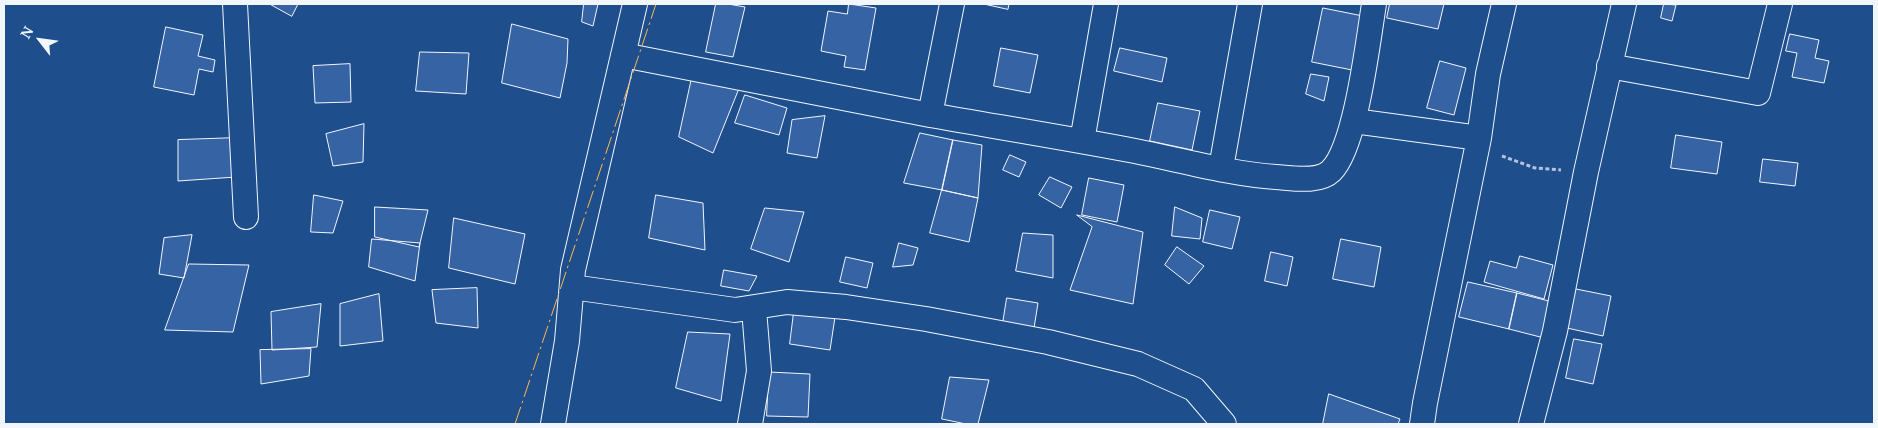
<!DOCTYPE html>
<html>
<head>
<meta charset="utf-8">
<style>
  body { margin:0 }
  #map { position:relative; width:1878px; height:428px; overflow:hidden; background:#1f4e8c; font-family:"Noto Serif",serif }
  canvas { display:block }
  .frame { position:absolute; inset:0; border:5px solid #f2f6ff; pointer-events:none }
  .north { position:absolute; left:15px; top:15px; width:50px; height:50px; -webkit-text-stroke:4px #1f4e8c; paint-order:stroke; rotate:300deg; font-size:14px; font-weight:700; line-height:20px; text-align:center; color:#f2f6ff }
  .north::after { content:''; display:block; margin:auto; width:18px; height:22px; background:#f2f6ff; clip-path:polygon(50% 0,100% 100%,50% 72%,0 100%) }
</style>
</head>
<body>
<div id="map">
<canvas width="1878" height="428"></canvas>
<div class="frame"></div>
<div class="north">N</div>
</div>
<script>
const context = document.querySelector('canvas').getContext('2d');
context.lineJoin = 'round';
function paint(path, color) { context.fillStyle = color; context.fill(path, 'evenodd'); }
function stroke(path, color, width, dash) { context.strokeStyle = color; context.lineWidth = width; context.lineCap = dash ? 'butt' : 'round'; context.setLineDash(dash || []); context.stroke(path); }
const building = new Path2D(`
  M270,4H298L292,16Z
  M584,4H598L593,26L582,22Z
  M716,4H728L745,7L733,57L706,52Z
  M849,4L876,8L865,70L844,67L846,56L821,51L828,11L847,14Z
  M984,4H1009L1008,9Z
  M1390,4H1444L1438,29L1387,18Z
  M1664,4L1676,5L1672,21L1661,18Z
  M1323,8L1363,16L1352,70L1312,62Z
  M512,24L568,39L567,63L560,98L502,83Z
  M166,27L203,35L198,56L215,60L213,72L199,69L194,95L154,87Z
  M1790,34L1819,40L1815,58L1829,61L1824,83L1792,77L1797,53L1786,51Z
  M1001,48L1038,55L1030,93L994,86Z
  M1120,48L1167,58L1162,82L1114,71Z
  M420,52L469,53L466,94L416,91Z
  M1440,61L1466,68L1454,115L1427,108Z
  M350,64L351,102L315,103L313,66Z
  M693,73L740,86L713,153L679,137Z
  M1311,74L1329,77L1324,101L1306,94Z
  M745,95L787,108L779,135L735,123Z
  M1158,103L1200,111L1192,150L1150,141Z
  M825,116L817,158L787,153L792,120Z
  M364,124L363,162L333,166L326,134Z
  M920,133L953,140L942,190L904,183Z
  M1676,135L1722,142L1717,174L1671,168Z
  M236,138V177L178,181V140Z
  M953,140L982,145L978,198L942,190Z
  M1010,155L1026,162L1019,177L1003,170Z
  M1763,159L1798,163L1795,186L1760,182Z
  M1050,177L1072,187L1061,208L1039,195Z
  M1089,178L1124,185L1117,222L1082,215Z
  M942,190L978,198L969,242L930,233Z
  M314,195L343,201L333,233L311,232Z
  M656,195L703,203L705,250L649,238Z
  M375,207L428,210L419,247L375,237Z
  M1175,207L1202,218L1200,239L1172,236Z
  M765,208L804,212L789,262L751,249Z
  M1210,210L1240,217L1232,249L1203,242Z
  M1077,215L1143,232L1133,304L1070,290L1092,227Z
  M454,218L525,234L515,284L449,268Z
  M1023,233L1053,235V278L1016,271Z
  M192,235L184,278L159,274L164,238Z
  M372,239L420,243L415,281L369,267Z
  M1341,239L1381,247L1374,287L1333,279Z
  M899,243L918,248L913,265L893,267Z
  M1177,247L1204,266L1189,284L1165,265Z
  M1271,252L1293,257L1287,286L1265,281Z
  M1520,256L1553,265L1544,299L1484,282L1490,261L1516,268Z
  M846,257L873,263L867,288L840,282Z
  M189,264L249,265L233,332L165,330Z
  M724,270L757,276L749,291L721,286Z
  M1468,282L1517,293L1509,329L1459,317Z
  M477,288L478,328L436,323L432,290Z
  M1576,289L1611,296L1603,336L1567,328Z
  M1517,293L1557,303L1548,339L1509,329Z
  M379,294L383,341L340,346V304Z
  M1007,298L1038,303L1034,328L1003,323Z
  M321,304L317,347L272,350L271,312Z
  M794,312L835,317L830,350L790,344Z
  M688,332L730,334L721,401L676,388Z
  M1574,339L1602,344L1593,384L1566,378Z
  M311,349L309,376L261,384L260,350Z
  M769,372L810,374L808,417L767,416Z
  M950,377L989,380L978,424H966L942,419Z
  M1329,394L1400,419L1398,424H1323Z`);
const path = new Path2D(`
  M1502,156L1535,168L1561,170`);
const street = new Path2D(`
  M235,4L246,217
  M952,4L930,115C998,127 1067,138 1135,151C1180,160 1231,174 1276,177C1292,178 1319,183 1331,171C1356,147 1368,41 1374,4
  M623,55L930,115
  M1609,66L1758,93L1780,4
  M1354,121L1479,138
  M1082,141L1106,4
  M1221,168L1250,4
  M572,287L735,310L787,302L846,307L926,319L1048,342L1138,364L1194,389L1224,424
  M553,424L567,341L573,270L635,4
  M750,424L759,371L754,309
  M1422,424L1425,403L1479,138L1488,74L1504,4
  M1531,424L1555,331L1586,172L1624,4`);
const power = new Path2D(`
  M515,424L656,4`);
paint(building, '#3563a3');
stroke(building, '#f2f6ff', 1);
stroke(street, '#f2f6ff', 26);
stroke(path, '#b3c4dc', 3, [4, 2.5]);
stroke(street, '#1f4e8c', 24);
stroke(power, '#ffb74d', 1, [18, 4, 2.5, 4]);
</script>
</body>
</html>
